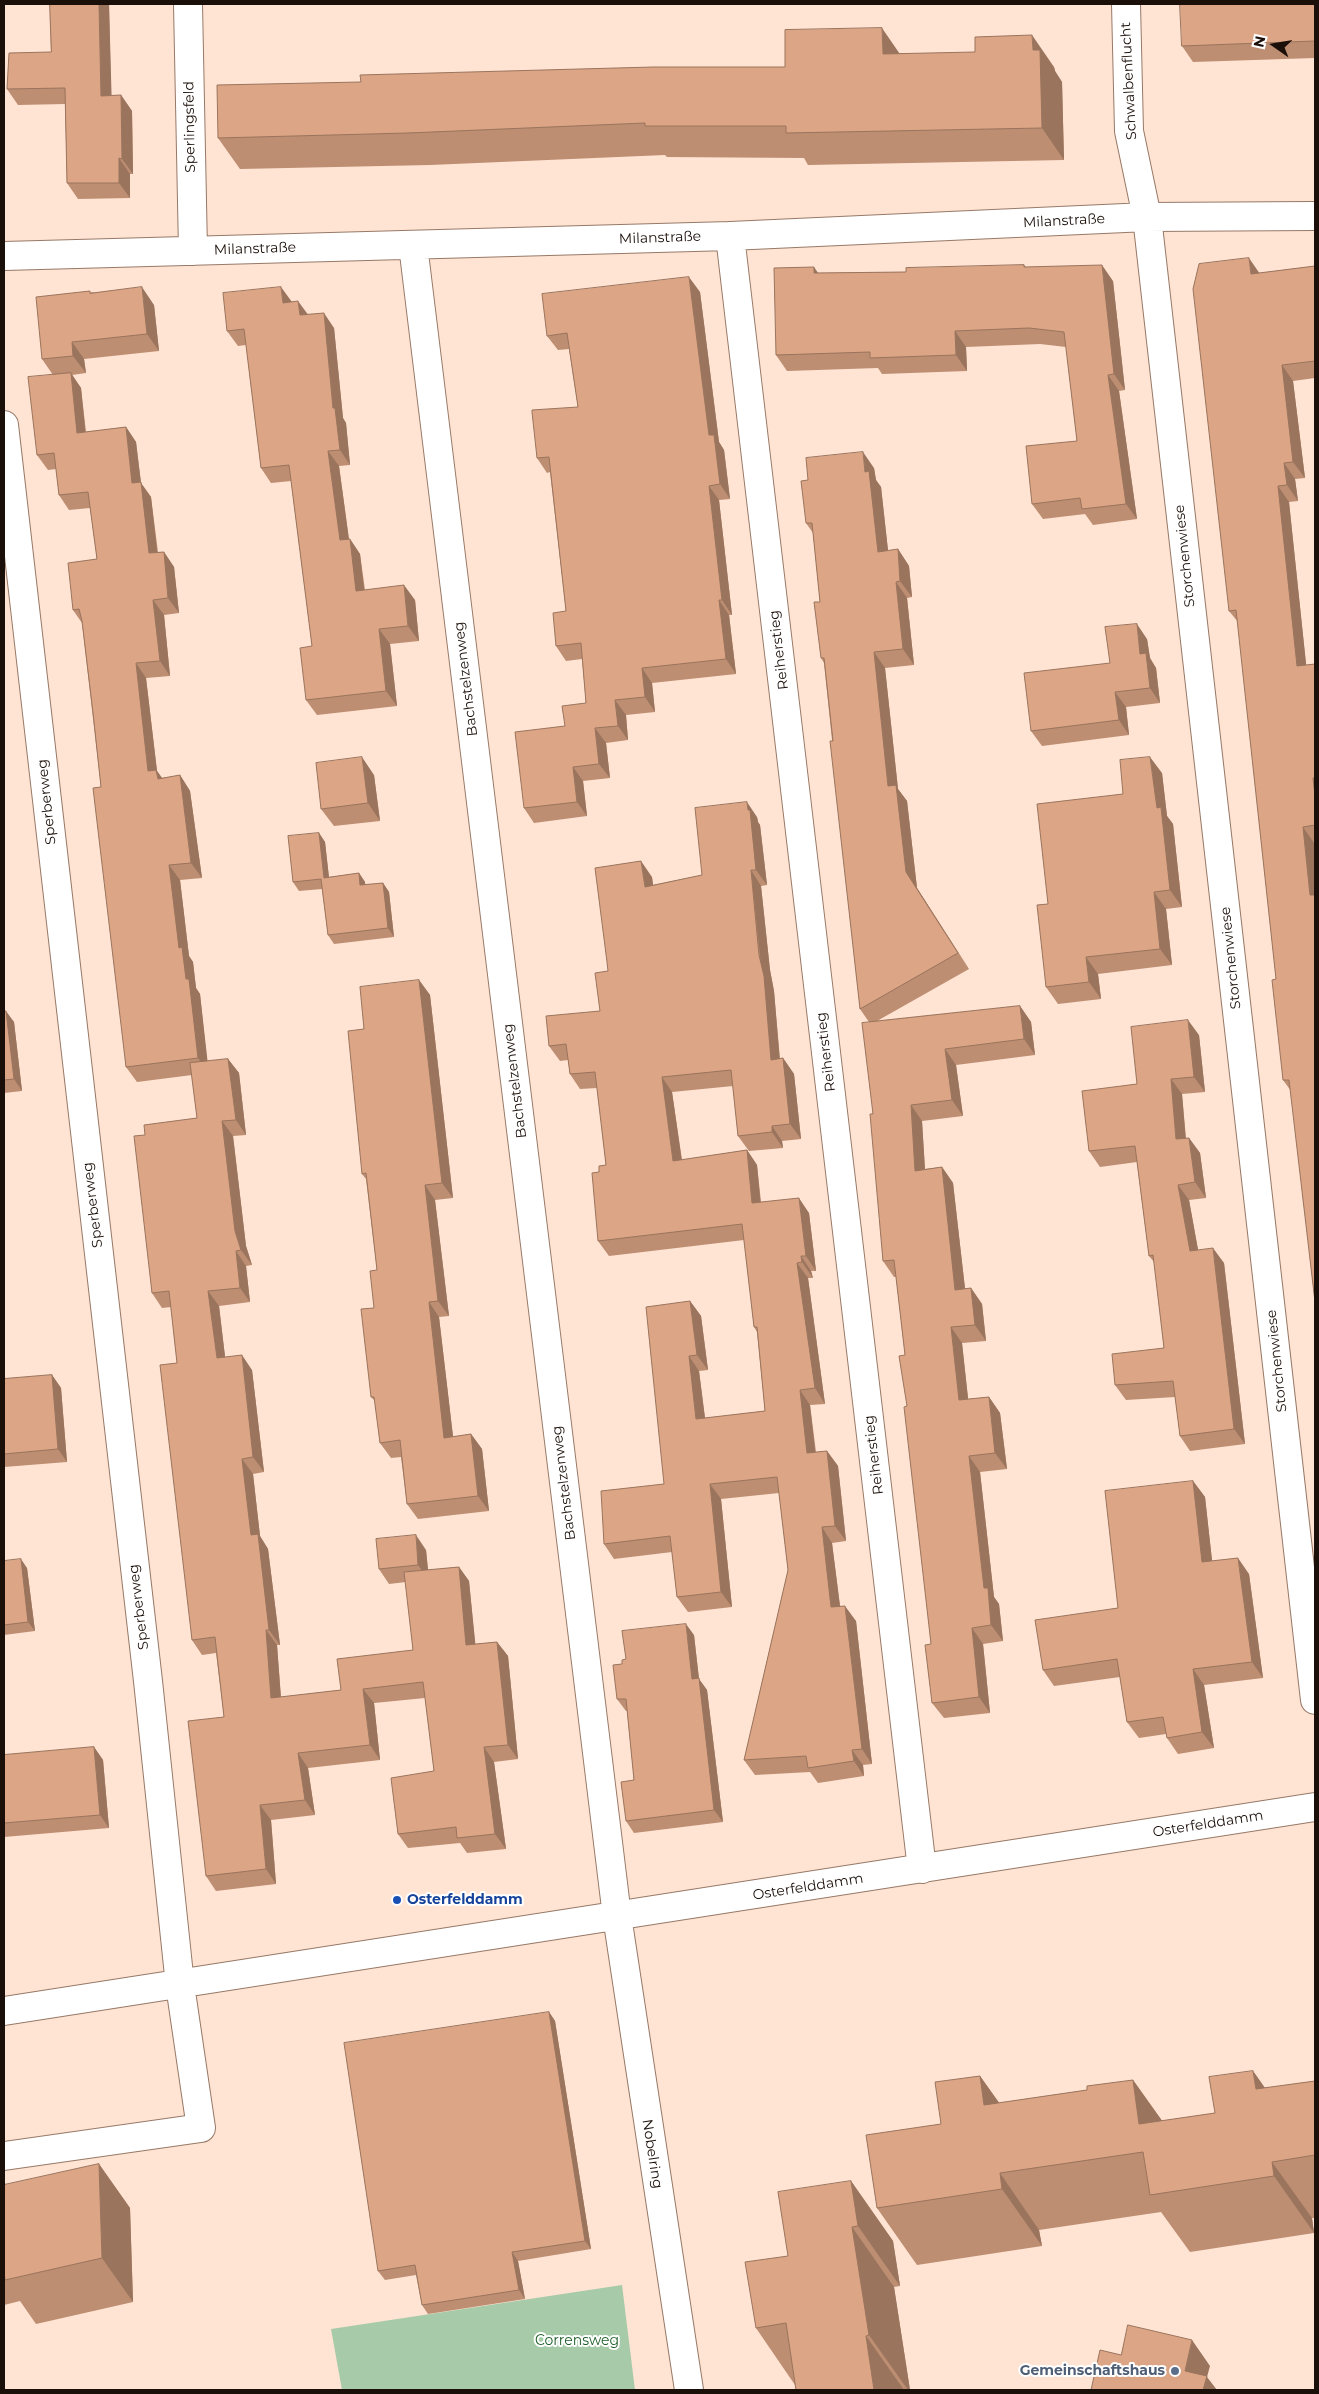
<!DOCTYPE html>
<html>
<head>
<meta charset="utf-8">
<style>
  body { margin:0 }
  #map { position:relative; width:1319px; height:2394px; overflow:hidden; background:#ffe3d3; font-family:Montserrat,sans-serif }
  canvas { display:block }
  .frame { position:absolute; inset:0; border:5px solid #1b0f09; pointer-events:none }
  .north { position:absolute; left:1249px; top:20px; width:50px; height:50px; -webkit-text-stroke:4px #fff; paint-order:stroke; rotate:283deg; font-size:14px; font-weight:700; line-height:20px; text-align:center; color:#1b0f09 }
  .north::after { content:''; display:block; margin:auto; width:18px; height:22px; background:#1b0f09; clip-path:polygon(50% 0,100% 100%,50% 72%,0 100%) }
</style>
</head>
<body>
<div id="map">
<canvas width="1319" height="2394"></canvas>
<div class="frame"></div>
<div class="north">N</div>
</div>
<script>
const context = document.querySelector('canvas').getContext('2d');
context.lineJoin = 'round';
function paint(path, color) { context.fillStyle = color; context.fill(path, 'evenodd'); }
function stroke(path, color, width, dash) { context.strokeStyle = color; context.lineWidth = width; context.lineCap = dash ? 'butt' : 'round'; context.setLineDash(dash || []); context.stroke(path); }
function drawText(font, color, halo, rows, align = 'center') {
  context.font = font + ' Montserrat,sans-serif'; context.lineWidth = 4; context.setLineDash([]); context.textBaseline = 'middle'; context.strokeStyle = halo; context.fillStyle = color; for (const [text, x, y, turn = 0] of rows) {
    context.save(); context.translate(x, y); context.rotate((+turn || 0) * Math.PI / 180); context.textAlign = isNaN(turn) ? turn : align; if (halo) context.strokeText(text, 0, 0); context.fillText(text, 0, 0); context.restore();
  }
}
const green = new Path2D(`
  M622,2285L635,2390H342L331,2329Z`);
const minor = new Path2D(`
  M188,4L193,251
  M1126,4L1129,131L1147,217L1315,1700
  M730,236L922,1869
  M413,245L617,1916L689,2390
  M4,256L730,236L1147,217L1315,216
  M4,425L148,1681L180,1985L201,2128L4,2156
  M4,2011L1315,1807`);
const wall = new Path2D(`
  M50,4H109L111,96L121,95L132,111L133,174H130V198L78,199L67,183L65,104L18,105L7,89L51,52Z
  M1315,4V58L1193,62L1182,46Z
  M899,53L1054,67L1055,71L1062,82L1064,160L808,165L804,158L667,157L665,155L430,165L240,169L218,138L361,82L785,67Z
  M1024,265L1026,267L1113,281L1125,390L1119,391L1137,519L1093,525L1085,514L1043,519L1032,504L1077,441L1066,347L1040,344L966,347L967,371L882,374L878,368L787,371L776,355L818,273L906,272Z
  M1315,266V378L1293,381L1305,478L1295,479L1298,501L1289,502L1306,665L1315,664V842L1314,843L1315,855V1303L1291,1091L1283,1080L1276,979L1238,622L1229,611L1259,273Z
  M91,292L154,305L159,351L84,359L86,373L72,375L81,388L86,432L126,427L136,442L141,483L151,497L158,552H164L174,567L179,613L164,615L170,676L146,678L157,771L162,778L180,775L190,791L202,878L180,880L189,956L193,962L196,988L200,994L207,1061L228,1059L239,1073L246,1135L233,1136L246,1246L252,1265L246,1266L250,1302L219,1306L225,1357L252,1370L264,1472L253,1474L260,1536L268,1549L280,1645H277L281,1697L341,1690L413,1650L406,1582L389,1584L379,1569L426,1550L428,1570L459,1567L469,1581L475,1644L497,1642L508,1656L518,1759L494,1762L506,1849L467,1853L460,1843L408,1848L398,1834L434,1771L425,1698L374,1703L380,1760L308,1768L315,1815L271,1820L276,1884L216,1891L206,1876L224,1717L216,1653L202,1655L192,1640L177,1363L171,1307L162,1308L152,1293L145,1135L197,1118L192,1075L137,1082L126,1067L101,787L82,623L73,610L97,559L90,508L69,510L59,495L56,469L48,470L37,455L53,375L42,359Z
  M700,292L719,442L724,450L730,499L719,500L732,615H729L736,674L652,683L655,712L626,715L628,740L606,743L610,778L583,781L587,816L534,823L524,808L565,726L586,703L582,659L566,661L556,646L566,611L550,472L547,473L537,458L578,407L569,349L558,350L547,336Z
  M292,302L307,314L334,328L343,418L346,423L350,465L339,466L349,539H350L360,554L365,590L415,600L419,641L390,644L397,706L317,715L306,700L312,646L291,481L271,483L261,468L246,345L238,346L227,331Z
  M874,468L876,480L881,487L888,551L898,549L909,566L912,597L907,598L914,665L885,668L898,789L907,801L917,888L969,969L877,1021L1020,1006L1031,1022L1035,1055L956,1065L963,1116L922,1121L925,1169L942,1167L953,1183L965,1289L971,1288L982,1304L986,1341L962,1343L968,1399L989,1397L1000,1413L1007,1469L980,1472L994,1597L999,1604L1003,1641L983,1644L990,1713L944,1718L932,1703L931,1644L907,1406L905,1355L896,1277H894L883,1261L873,1114L869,1022L860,1009L824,663L821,658L820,602L813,533L806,523L808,480Z
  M1147,639L1150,658L1156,668L1160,703L1126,707L1129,735L1042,746L1031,731L1110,663Z
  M1162,773L1167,816L1173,824L1182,907L1166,909L1172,965L1098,974L1101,999L1058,1004L1046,987L1048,904L1123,794Z
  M374,775L380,821L334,826L321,809Z
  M757,817L758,822L760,825L767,885L761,886L770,970L774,991L780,1059L783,1058L794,1074L801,1139L782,1141L783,1148L749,1151L738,1136L733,1086L672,1092L682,1160L747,1150L757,1165L761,1202L809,1213L816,1271H811L813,1278H808L825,1404L810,1405L816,1452L827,1451L838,1466L846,1541L832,1543L840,1606L856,1621L872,1764L863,1765L864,1776L818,1783L810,1772L755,1775L744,1760L788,1570L779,1493L721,1499L732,1607L688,1612L677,1597L672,1552L614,1559L604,1544L664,1484L690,1301L701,1316L708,1370L699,1371L705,1418L765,1411L757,1332L754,1327L744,1240L609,1256L598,1241L599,1172L606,1165L597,1088L580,1089L570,1074L568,1060L560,1061L549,1046L600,1011L608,971L652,877L653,885L702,875Z
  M319,833L325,842L329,877L359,873L365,882V885L383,883L389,892L394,937L334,944L328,935L322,889L299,891L293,882Z
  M419,980L430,995L453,1198L435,1200L449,1316L439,1317L453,1437L471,1434L482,1449L489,1511L418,1519L407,1504L401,1457L391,1458L380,1443L375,1401L371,1397L374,1308L377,1270L366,1179L362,1174L364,1029Z
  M4,1011L14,1022L22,1091L4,1093Z
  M1199,1035L1205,1092L1182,1094L1186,1138H1189L1200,1153L1206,1198L1189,1200L1198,1250L1224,1263L1245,1444L1190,1451L1180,1436L1175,1397L1126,1400L1115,1385L1164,1348L1154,1262L1149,1256L1137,1162L1100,1167L1089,1151L1137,1084Z
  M52,1375L61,1388L67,1462L4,1467V1379Z
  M1193,1481L1205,1497L1212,1561L1249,1574L1263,1678L1204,1685L1214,1748L1178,1754L1167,1738L1166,1734L1139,1738L1127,1722L1120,1677L1054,1686L1043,1670L1118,1608Z
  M4,1561L27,1568L35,1631L4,1635Z
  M694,1635L699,1679L707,1690L723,1822L634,1833L626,1821L634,1780L627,1711H626L617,1699L622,1664L626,1659Z
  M94,1747L103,1760L109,1828L4,1837V1755Z
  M549,2012L555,2021L591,2249L518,2261L525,2299L428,2314L422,2305L416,2275L385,2280L378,2271Z
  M1253,2071L1265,2088L1315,2081V2218H1312L1314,2233L1190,2252L1161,2212L1039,2230L1042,2246L917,2265L877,2208L941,2124L980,2076L999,2103L1087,2090L1133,2080L1162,2121L1215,2113Z
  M99,2164L130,2208L133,2302L36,2324L20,2301L4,2305V2181L6,2185Z
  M851,2181L893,2241L900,2286L894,2287L910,2390H796L795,2385L756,2328L788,2256Z`);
const shadedWall = new Path2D(`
  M99,4H109L112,111L101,96Z
  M882,28L904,60L883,54Z
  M1032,35L1054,67L1055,71L1062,82L1064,160L1042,128L1033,50Z
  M121,95L132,111L133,174L122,159Z
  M119,158L130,174V198L119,183Z
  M1249,258L1260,274H1251Z
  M1102,265L1113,281L1125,390L1114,374Z
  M814,267L825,283L814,273Z
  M689,277L700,292L719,442L724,450L730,499L720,484L709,435Z
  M142,287L154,305L159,351L147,334Z
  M281,287L292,302L283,303Z
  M298,301L309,316L300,315Z
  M324,313L334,328L343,418L346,423L350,465L340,450L333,408Z
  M955,331L966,347L967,371L956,355Z
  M72,342L84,359L86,373L73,356Z
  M1282,365L1293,381L1305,478L1293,462Z
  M71,373L81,388L87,448L77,433Z
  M1108,375L1119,391L1137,519L1126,504Z
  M126,427L136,442L141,483L151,497L159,568L149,553L132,483Z
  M328,451L339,466L351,555L340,540Z
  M863,452L874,468L876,480L881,487L890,568L878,552L865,472Z
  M1284,463L1295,479L1298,501L1287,485Z
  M709,486L719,500L732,615L722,600Z
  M1278,486L1289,502L1308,682L1297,666Z
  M350,539L360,554L366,606L356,591Z
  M898,549L909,566L912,597L900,581Z
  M164,552L174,567L179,613L168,598Z
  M896,582L907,598L914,665L903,649Z
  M404,585L415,600L419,641L408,626Z
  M153,600L164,615L170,676L160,661Z
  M719,600L729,615L736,674L726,659Z
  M1137,624L1147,639L1150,658L1156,668L1160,703L1150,688L1140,654Z
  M379,629L390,644L397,706L386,691Z
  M874,652L885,668L898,789L907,801L917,888L969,969L906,872L888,786Z
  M136,663L146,678L157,771L167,785L168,794L148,771Z
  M642,668L652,683L655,712L645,697Z
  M1115,692L1126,707L1129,735L1119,720Z
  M615,700L626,715L628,740L618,726Z
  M595,728L606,743L610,778L599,764Z
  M362,757L374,775L380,821L368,803Z
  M1150,757L1162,773L1167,816L1173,824L1182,907L1170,890L1157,808Z
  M573,767L583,781L587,816L577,802Z
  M180,775L190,791L202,878L191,863Z
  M1313,778L1315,781V796Z
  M747,802L757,817L758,822L760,825L767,885L756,870Z
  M1303,827L1314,843L1315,855V902L1310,895Z
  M319,833L325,842L330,887L324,878Z
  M641,861L652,877L655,902L645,887Z
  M169,865L180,880L189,956L193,962L196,988L200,994L209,1074L198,1058L186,979L179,948Z
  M751,870L761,886L770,970L774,991L781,1075L771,1060Z
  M359,873L365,882L366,894L360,885Z
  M383,883L389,892L394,937L388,928Z
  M1154,892L1166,909L1172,965L1160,949Z
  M1086,957L1098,974L1101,999L1089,982Z
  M419,980L430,995L453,1198L442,1183Z
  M1020,1006L1031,1022L1035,1055L1024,1039Z
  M6,1011L14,1022L22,1091L14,1079Z
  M1188,1020L1199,1035L1205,1092L1194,1077Z
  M945,1049L956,1065L963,1116L952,1100Z
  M783,1058L794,1074L801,1139L790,1124Z
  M228,1059L239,1073L246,1135L236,1120Z
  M662,1077L672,1092L684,1176L673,1161Z
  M1171,1079L1182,1094L1187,1155L1176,1139Z
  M911,1105L922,1121L926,1187L915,1171Z
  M222,1121L233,1136L246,1246L252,1265L241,1250L235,1231Z
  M772,1126L782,1141L783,1148L772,1132Z
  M1189,1138L1200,1153L1206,1198L1195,1182Z
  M747,1150L757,1165L762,1218L752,1203Z
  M942,1167L953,1183L967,1306L955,1290Z
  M425,1185L435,1200L449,1316L438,1301Z
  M1178,1185L1189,1200L1201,1266L1190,1251Z
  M799,1198L809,1213L816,1271L806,1256Z
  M1213,1248L1224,1263L1245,1444L1234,1429Z
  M236,1251L246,1266L250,1302L240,1288Z
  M801,1256L811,1271L813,1278L802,1262Z
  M797,1263L808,1278L825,1404L815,1388Z
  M971,1288L982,1304L986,1341L975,1325Z
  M208,1291L219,1306L227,1373L217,1358Z
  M690,1301L701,1316L708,1370L697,1355Z
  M429,1302L439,1317L455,1453L444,1438Z
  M951,1327L962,1343L970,1416L959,1400Z
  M242,1355L252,1370L264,1472L253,1457Z
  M689,1356L699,1371L707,1434L696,1419Z
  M52,1375L61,1388L67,1462L58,1449Z
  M800,1390L810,1405L817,1468L807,1453Z
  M989,1397L1000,1413L1007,1469L995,1453Z
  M471,1434L482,1449L489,1511L478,1496Z
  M827,1451L838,1466L846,1541L835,1526Z
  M969,1456L980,1472L994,1597L999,1604L1003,1641L991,1625L984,1588Z
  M242,1459L253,1474L260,1536L268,1549L280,1645L269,1630L251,1535Z
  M1193,1481L1205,1497L1214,1578L1202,1562Z
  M710,1484L721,1499L732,1607L721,1592Z
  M822,1527L832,1543L842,1622L831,1607Z
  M416,1535L426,1550L429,1580L418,1565Z
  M1238,1558L1249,1574L1263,1678L1252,1662Z
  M21,1559L27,1568L35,1631L28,1622Z
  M459,1567L469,1581L477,1660L466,1645Z
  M845,1606L856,1621L872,1764L862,1749Z
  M686,1624L694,1635L699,1679L707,1690L723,1822L714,1810L692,1679Z
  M972,1628L983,1644L990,1713L979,1697Z
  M266,1630L277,1645L282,1713L271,1698Z
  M497,1642L508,1656L518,1759L508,1745Z
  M1193,1669L1204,1685L1214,1748L1202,1732Z
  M363,1689L374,1703L380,1760L370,1745Z
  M94,1747L103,1760L109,1828L100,1815Z
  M484,1747L494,1762L506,1849L495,1834Z
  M852,1750L863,1765L864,1776L854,1761Z
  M298,1753L308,1768L315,1815L305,1800Z
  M260,1805L271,1820L276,1884L266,1869Z
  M549,2012L555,2021L591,2249L585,2241Z
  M1253,2071L1293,2128L1256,2089Z
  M980,2076L1020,2132L984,2105Z
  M1133,2080L1173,2136L1139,2124Z
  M1272,2162L1312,2218L1314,2233L1274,2176Z
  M99,2164L130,2208L133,2302L102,2258Z
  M1000,2173L1039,2230L1042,2246L1002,2189Z
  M851,2181L893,2241L900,2286L858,2226Z
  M852,2227L894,2287L910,2390H908L869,2335Z
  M512,2252L518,2261L525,2299L519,2290Z
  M866,2336L904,2390H874Z
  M1192,2340L1210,2366L1207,2377L1217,2390H1199L1185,2371Z`);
const building = new Path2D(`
  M50,4H99L101,96L121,95L122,159L119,158V183H67L65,88L7,89L9,53L51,52Z
  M1180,4H1315V41L1182,46Z
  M882,28L883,54L975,52V37L1032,35L1033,50H1040L1042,128L786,133V126H645V123L408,133L218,138L217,85L361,82L360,75L653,67H785V30Z
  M1249,258L1251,274L1315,266V361L1282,365L1293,462L1284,463L1287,485L1278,486L1297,666L1315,664V778H1313L1315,796V825L1303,827L1310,895H1315V1302L1289,1080H1283L1272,980L1276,979L1236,610L1229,611L1193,289L1199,264Z
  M1024,265V267L1102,265L1114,374L1108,375L1126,504L1082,509L1080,498L1032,504L1026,446L1077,441L1064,332L1029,328L955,331L956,355L870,358V352L776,355L774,268L814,267V273L906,272V268Z
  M689,277L709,435H714L720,484L709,486L722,600H719L726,659L642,668L645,697L615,700L618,726L595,728L599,764L573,767L577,802L524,808L515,732L565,726L562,706L586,703L581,643L556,646L553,613L566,611L549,457L537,458L532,412V410L578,407L567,333L547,336L542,294Z
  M142,287L147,334L72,342L73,356L42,359L36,297L90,291V293Z
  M281,287L283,303L298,301L300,315L324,313L333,408H335L340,450L328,451L340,540L350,539L356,591L404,585L408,626L379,629L386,691L306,700L300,648L312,646L289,465L261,468L244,329L227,331L223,293Z
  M71,373L77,433L126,427L132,483L141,482L149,553L164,552L168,598L153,600L160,661L136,663L148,771L156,770L158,779L180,775L191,863L169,865L179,948L182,947L186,979H189L198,1058L126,1067L93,788L101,787L93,713L82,621L79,609L73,610L68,563L97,559L88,492L59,495L54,453L37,455L28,377Z
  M863,452L865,472L869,471L878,552L898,549L900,581L896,582L903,649L874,652L888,786L896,785L906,872L958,953L860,1009L830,741H833L824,658H821L814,602H820L812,523H806L801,481L808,480L806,458Z
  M1137,624L1140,654L1146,653L1150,688L1115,692L1119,720L1031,731L1024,673L1110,663L1105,627Z
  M362,757L368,803L321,809L316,763Z
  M1150,757L1157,808L1161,807L1170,890L1154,892L1160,949L1086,957L1089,982L1046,987L1037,905L1048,904L1037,804L1123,794L1120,760Z
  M747,802L748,810H750L756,870H751L759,955L764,976L771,1060L783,1058L790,1124L772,1126V1132L738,1136L731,1070L662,1077L673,1161L747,1150L752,1203L799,1198L806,1256H801L802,1262L797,1263L815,1388L800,1390L807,1453L827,1451L835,1526L822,1527L831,1607L845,1606L862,1749L852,1750L854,1761L808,1768L806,1756L744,1760L788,1570L777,1477L710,1484L721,1592L677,1597L670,1536L604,1544L601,1491L664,1484L646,1307L690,1301L697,1355L689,1356L696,1419L765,1411L757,1327H754L742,1224L598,1241L592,1173L599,1172V1166L606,1165L595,1072L570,1074L566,1044L549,1046L546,1016L600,1011L595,973L608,971L607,962L595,868L641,861L645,887L702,875L695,808Z
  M319,833L324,878L359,873L360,885L383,883L388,928L328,935L321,879L293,882L288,836Z
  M419,980L442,1183L425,1185L438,1301L429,1302L444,1438L471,1434L478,1496L407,1504L400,1440L380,1443L374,1397H371L361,1309L374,1308L370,1271L377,1270L366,1173L362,1174L348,1031L364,1029L360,987Z
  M1020,1006L1024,1039L945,1049L952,1100L911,1105L915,1171L942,1167L955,1290L971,1288L975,1325L951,1327L959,1400L989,1397L995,1453L969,1456L984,1588H988L991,1625L972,1628L979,1697L932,1703L925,1645L931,1644L904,1407L907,1406L899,1356L905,1355L894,1260L883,1261L870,1114H873L862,1023Z
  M4,1011H6L14,1079L4,1080Z
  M1188,1020L1194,1077L1171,1079L1176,1139L1189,1138L1195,1182L1178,1185L1190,1251L1213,1248L1234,1429L1180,1436L1173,1381L1115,1385L1112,1354L1164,1348L1153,1255L1149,1256L1135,1146L1089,1151L1082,1091L1137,1084L1131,1027Z
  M228,1059L236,1120L222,1121L235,1231L241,1250L236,1251L240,1288L208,1291L217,1358L242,1355L253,1457L242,1459L251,1535L258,1534L269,1630H266L271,1698L341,1690L337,1659L413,1650L404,1572L459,1567L466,1645L497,1642L508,1745L484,1747L495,1834L457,1838L456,1827L398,1834L391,1778L434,1771L423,1682L363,1689L370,1745L298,1753L305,1800L260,1805L266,1869L206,1876L188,1721L224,1717L215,1637L192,1640L160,1365L177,1363L169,1291L152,1293L134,1136L145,1135L144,1125L197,1118L190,1063Z
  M52,1375L58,1449L4,1454V1379Z
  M1193,1481L1202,1562L1238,1558L1252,1662L1193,1669L1202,1732L1167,1738L1163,1717L1127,1722L1117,1659L1043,1670L1035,1620L1118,1608L1105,1491Z
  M416,1535L418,1565L379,1569L376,1539Z
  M21,1559L28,1622L4,1625V1561Z
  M686,1624L692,1679L699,1678L714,1810L626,1821L621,1782L634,1780L626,1699H617L613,1665L622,1664V1660L626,1659L622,1631Z
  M94,1747L100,1815L4,1823V1755Z
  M549,2012L585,2241L512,2252L519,2290L422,2305L415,2265L378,2271L344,2043Z
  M1253,2071L1256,2089L1315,2081V2155L1272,2162L1274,2176L1150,2195L1143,2152L1000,2173L1002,2189L877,2208L866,2135L941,2124L935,2082L980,2076L984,2105L1087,2090V2086L1133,2080L1139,2124L1215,2113L1209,2077Z
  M99,2164L102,2258L5,2280L4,2272V2185Z
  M851,2181L858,2226L852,2227L869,2335L866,2336L874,2390H796L786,2323L756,2328L745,2262L788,2256L778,2192Z
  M1128,2325L1192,2340L1185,2371L1207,2376L1203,2390H1091L1100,2350L1121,2355Z`);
const markers = [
  [397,1900,5,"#1a4fb4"],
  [1175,2371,5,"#5c6f8a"]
];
const streetNames = [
  ["Schwalbenflucht",1129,81,-93],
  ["Sperlingsfeld",190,127,-91],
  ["Milanstraße",1064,221,-3],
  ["Milanstraße",660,238,-2],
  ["Milanstraße",255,249,-2],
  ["Storchenwiese",1185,556,-96],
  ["Reiherstieg",779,650,-97],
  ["Bachstelzenweg",466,679,-97],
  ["Sperberweg",47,802,-96],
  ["Storchenwiese",1231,958,-96],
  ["Reiherstieg",826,1052,-97],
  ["Bachstelzenweg",515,1081,-97],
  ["Sperberweg",93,1205,-97],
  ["Storchenwiese",1277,1361,-96],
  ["Reiherstieg",874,1455,-97],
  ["Bachstelzenweg",564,1483,-97],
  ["Sperberweg",139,1607,-97],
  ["Osterfelddamm",1208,1824,-9],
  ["Osterfelddamm",808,1887,-9],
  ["Nobelring",652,2154,81]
];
const transitNames = [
  ["Osterfelddamm",407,1900]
];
const parkNames = [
  ["Corrensweg",577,2341]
];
const serviceNames = [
  ["Gemeinschaftshaus",1165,2371]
];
paint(green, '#a7cba9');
stroke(minor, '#977967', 30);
stroke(minor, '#fff', 28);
paint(wall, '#bd8e72');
paint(shadedWall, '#9a745d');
paint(building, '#dca585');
stroke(building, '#9a745d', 1);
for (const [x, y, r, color] of markers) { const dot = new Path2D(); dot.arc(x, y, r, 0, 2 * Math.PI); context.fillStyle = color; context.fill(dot); stroke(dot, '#fff', 2); }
drawText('14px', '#1b0f09', '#fff', streetNames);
drawText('bold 14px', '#164399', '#fff', transitNames, 'left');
drawText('14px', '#1d5d27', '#fff', parkNames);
drawText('bold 14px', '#4e5e75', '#fff', serviceNames, 'right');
</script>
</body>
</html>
